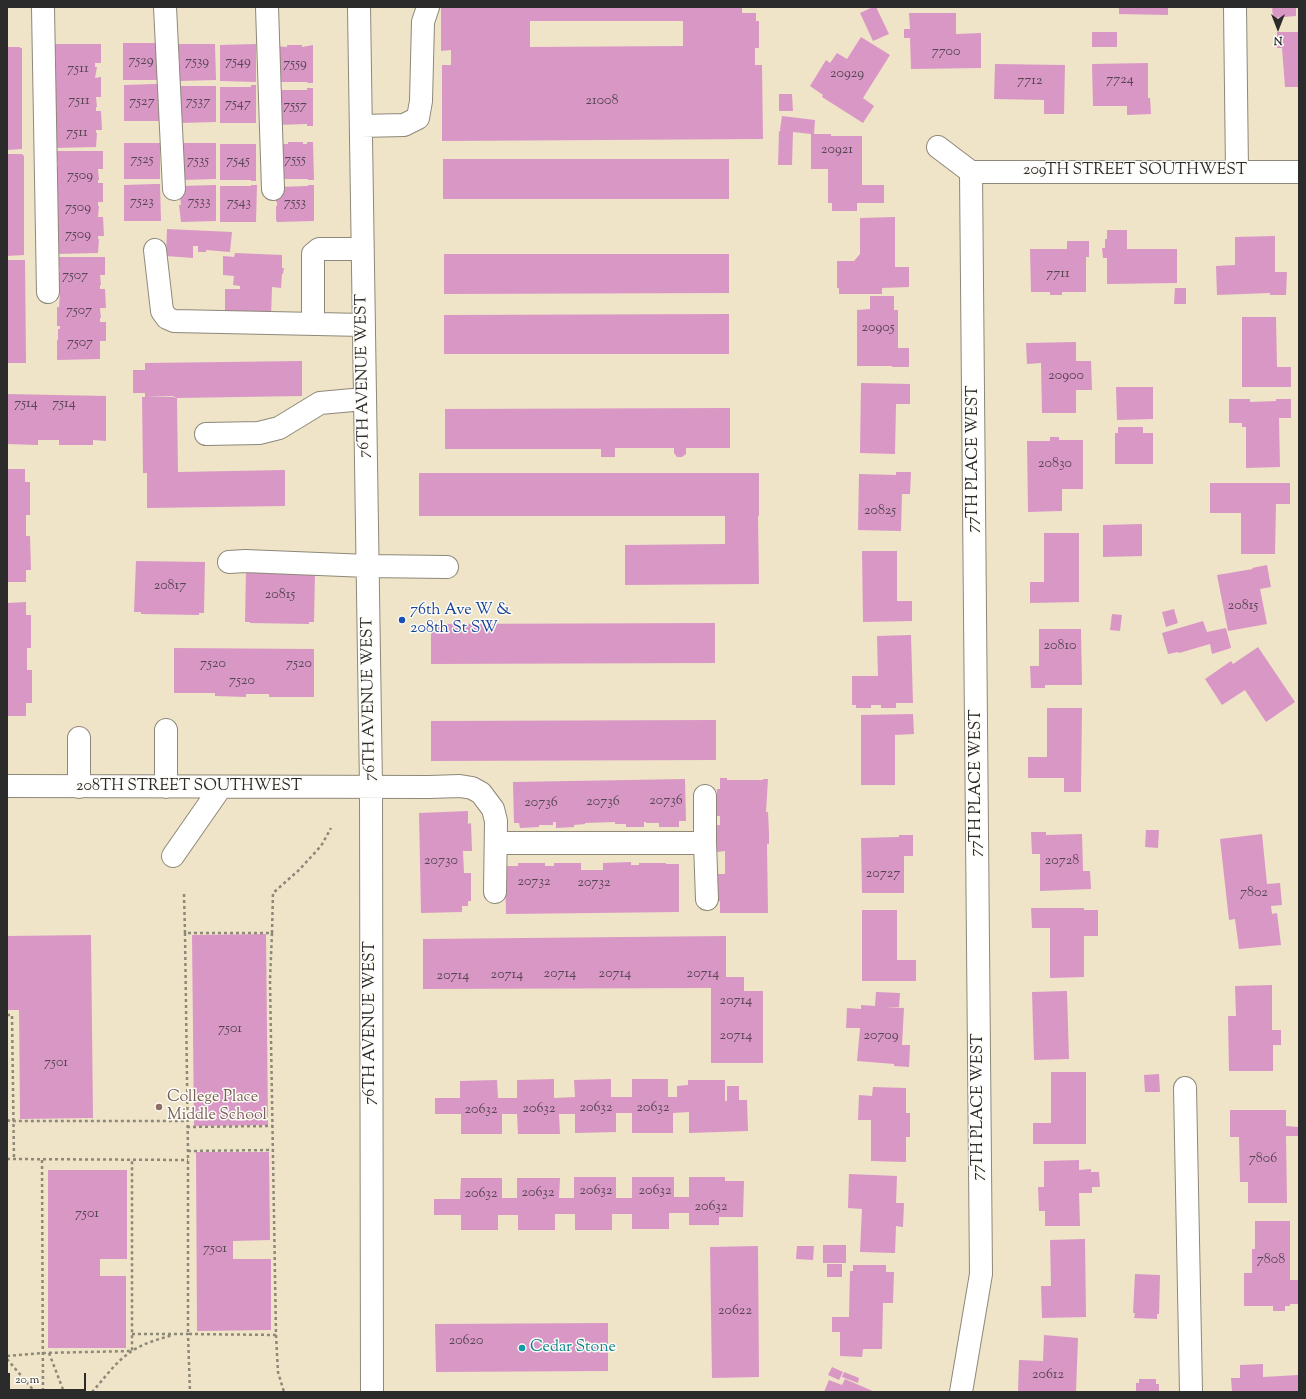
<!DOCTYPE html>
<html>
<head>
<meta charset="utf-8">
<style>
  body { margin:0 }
  #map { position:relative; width:1306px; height:1399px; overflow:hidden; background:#efe4c7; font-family:"Sorts Mill Goudy",serif }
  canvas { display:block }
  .frame { position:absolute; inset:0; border:8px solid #2b2b2b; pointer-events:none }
  .north { position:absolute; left:1258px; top:8px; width:40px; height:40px; -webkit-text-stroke:3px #fdfcf7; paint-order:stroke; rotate:180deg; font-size:11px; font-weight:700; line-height:16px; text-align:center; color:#2b2b2b }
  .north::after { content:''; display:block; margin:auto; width:14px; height:18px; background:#2b2b2b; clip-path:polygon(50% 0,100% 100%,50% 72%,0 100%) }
  .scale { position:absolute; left:8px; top:1373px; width:78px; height:18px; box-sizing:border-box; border:2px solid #2b2b2b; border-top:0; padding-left:5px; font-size:12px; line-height:14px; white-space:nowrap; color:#2b2b2b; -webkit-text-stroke:3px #fdfcf7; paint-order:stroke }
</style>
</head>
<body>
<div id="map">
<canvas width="1306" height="1399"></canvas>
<div class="frame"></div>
<div class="north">N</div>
<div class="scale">20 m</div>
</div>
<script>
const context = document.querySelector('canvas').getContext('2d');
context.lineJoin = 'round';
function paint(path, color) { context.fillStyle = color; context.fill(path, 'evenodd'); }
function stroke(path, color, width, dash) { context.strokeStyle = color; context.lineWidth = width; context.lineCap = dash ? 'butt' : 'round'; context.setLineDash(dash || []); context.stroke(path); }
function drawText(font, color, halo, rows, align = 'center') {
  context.font = font + ' "Sorts Mill Goudy",serif'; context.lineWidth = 3; context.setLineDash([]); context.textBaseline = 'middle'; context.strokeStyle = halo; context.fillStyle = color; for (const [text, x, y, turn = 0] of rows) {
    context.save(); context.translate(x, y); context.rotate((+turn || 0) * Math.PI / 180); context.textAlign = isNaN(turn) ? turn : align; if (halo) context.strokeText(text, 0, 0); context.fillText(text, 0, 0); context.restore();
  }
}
const building = new Path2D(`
  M441,7H742V13H756V21H759V48H755V65H762L763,139L442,141V65H451V50L441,51ZM530,21H683V46L530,47Z
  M873,7H876L889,34L873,41L860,13Z
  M1119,7H1168V15L1119,14Z
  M1272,7H1296V16L1273,18Z
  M909,13H956V34L981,33V68L911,69L910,38H904V29H910Z
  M1092,32H1117V47H1092Z
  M1277,32H1299V87H1285L1282,48H1277Z
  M861,37L890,55L863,98L874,106L863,123L822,97L823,95L810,86L826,60L830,63L837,53L847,59Z
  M123,43H159V80H123Z
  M54,44H101V63H95V67H97L95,78L101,77V97H96L97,107H96V111H101L102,130H96V133H97L96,147L53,148L55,84H56V82H53V63H56V55H54Z
  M179,44H215L216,80L180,81L178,66H180V61H179Z
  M256,44V82L220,81V45Z
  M287,45H302V47L313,45V83H308L307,82H276V46L287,47Z
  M7,47H20V48H22V149L7,150Z
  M1148,63V98H1150L1151,114L1127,115V106H1093L1092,64Z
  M995,64L1065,65L1064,114H1044V100L994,99Z
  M155,84H160V121H124V85Z
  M251,85H256V123H220V87H251Z
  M180,86H216V122L180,123Z
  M307,88H313V126H307V124L276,125V90H307Z
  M779,94H792L793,111H779Z
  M782,116L815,120L814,134H831V136H862V185H884V203H857V211H832V203H828V169H811V134L793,132L792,165H778L779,131H781L780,130Z
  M288,142H303V144H307V142H313L314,180H308V179H277L281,144H288Z
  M124,143H160V179H124Z
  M180,143H216V179L181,180Z
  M220,144H256V181H251V180H220Z
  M56,151H103V169H98L99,180H98V183H103V202H98V206H99L98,217H103L104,236H98V239H99L98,253L55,254L56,224H58V221H55L57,190H58V188H55V167H58V161H56Z
  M7,154H22L24,156V255L7,256Z
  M443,159H729V199H443Z
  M156,184H160L161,221H124V185Z
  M216,185V221L181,222L179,205H181L179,188L181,186Z
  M251,185H257L256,222H220V186H251Z
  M308,185H314V221L277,222L276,220V206H277V202H276V189L277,187L308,186Z
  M895,217V267H909V287L882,288V294H839V288H837V261H854L860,254V218Z
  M167,229L232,232L230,252L206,250V252H198V246H193V258L166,256Z
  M1107,230H1127V249H1177V283L1107,284V258H1103L1102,248H1105V239H1107Z
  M1275,236V272H1287L1286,295H1270V293L1217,295L1216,266L1235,265V237Z
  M1067,241H1089V257H1086V292H1062V295H1050V292H1031L1030,249H1067Z
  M235,253L282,255V268H284L283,274H282L281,288L272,287L271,318L225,311V289H240V286L233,285L234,276L223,275V256L234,257Z
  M444,254H729V293L444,294Z
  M58,257H105V275H100L101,285H100V289H105L106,308H100L101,318H100V322H106V341H100V359L57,360V340H58V329H60V326H57V307H59L60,293H57V272H60Z
  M7,260H25L26,363H7Z
  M1175,288H1186V304H1174Z
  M870,296H894V310H898V348H909V367H892V366H857V310L870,309Z
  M729,314V354H444V315Z
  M1242,317H1276L1277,367H1291V387H1242Z
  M1076,342V361H1091L1092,390H1076V413H1042L1041,363L1027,364L1026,343Z
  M302,361V396L177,398L173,396L145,397V393H133V370H145V363Z
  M861,383L910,384V404H896L895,454L860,453Z
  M1116,387H1153V419L1117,420Z
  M7,394L106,396V441L93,440V445H59V440H38V445L7,444Z
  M142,397H173L177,398L178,472L285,470V506L147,508V473H143Z
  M1229,399H1250V402L1276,401V399H1291V418H1279L1280,467L1246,468V427H1242V423H1229Z
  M730,408V448H686V454L682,457H677L674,453V448H615V457H601V449H445V409Z
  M1118,427H1143V433H1153V464H1115V433H1118Z
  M1050,437H1059V440H1083V489H1062V511L1028,512L1027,441H1050Z
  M7,469H25V482H30V515H26V536H30L31,570H26V582H7Z
  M896,472H911L910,494H902L901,531L858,530L859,474L896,475Z
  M419,473H759V516H758L759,584L625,585V545L725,544V516H419Z
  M1210,483H1290V504H1276L1275,554H1241V513H1210Z
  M1142,524V556L1103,557V525Z
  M1044,533H1079V602L1030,603V582H1044Z
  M862,551H897V601H912V621L863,622Z
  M136,561L205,562L204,613H199V615L141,614V612H134Z
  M1267,565L1271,587L1260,589L1267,624L1228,631L1217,575L1253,569L1252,568Z
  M246,570L315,571L314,622H309V624L250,623V622H245Z
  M26,602V615H31V648H27V670H32V703H26V716H7V603Z
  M1174,609L1178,623L1166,627L1162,612Z
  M1112,614L1122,615L1120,631L1110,630Z
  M1203,621L1207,632L1226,628L1231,648L1212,654L1210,644L1179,653L1178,652L1168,654L1162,633Z
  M715,623V663L431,664V624Z
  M1039,629H1081L1082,685H1045V688H1031L1030,666H1039Z
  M911,635L913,703H896V708H881V705H871V708H856V705H852V676H878L877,636Z
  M1258,647L1295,702L1266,722L1245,690L1222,705L1205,679L1231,661L1233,664Z
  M174,648L314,649V697H269V694H246V697L215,696V693H174Z
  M1047,708H1082L1081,792H1064V778H1028V757H1047Z
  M913,714L914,734L895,735V785H861V715Z
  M716,720V760L431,761V721Z
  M720,778H727V780H763V779H768L766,812H768L769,833V844H767L768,913H720V901H717V874H725V851L717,852V825H720V816H717V789H720Z
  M685,779L686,821H679V827H659V823H646V822H644V827H626V824H615V822L585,823V824L574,825V827L556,828V822H553V825H539V827L520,828L519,823H514L513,782Z
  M468,811V824L471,823L472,851H463L464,873H471V901H468V906H462V912L421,913L419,813Z
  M1146,830H1159L1158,848L1145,847Z
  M1031,832H1046V835L1082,834L1083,871H1090L1091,889L1040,891V854H1032Z
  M1262,834L1267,884L1280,883L1282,905L1271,906L1272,914L1277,913L1281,945L1239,949L1235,919L1229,920L1220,839Z
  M899,835H913V856H904V893H862L861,838L899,837Z
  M631,862V865H639V863H666V864H679V912L506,914L505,866H518V863H545V866H554V863H581V870H603V863Z
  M1031,908H1084V910H1098V936H1084V977L1050,978V928H1032Z
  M862,910H897V960H916V981H862Z
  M266,934L268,1125L194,1126L192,935Z
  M91,935L93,1118L20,1119L19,1010H7V936Z
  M726,936V977H744V991H763V1063H711V988L423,989V939Z
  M1272,985V1030H1281V1045H1273V1071H1229L1228,1016H1236L1235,986Z
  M1067,991L1069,1059L1034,1060L1032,992Z
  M876,992L900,993L899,1007H885L904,1008L902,1045H910L909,1067L894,1066V1064L857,1061L860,1028H846L847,1008L861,1009V1005L875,1006Z
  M1051,1072H1086V1144H1033V1123H1051Z
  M1159,1074L1160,1092H1145L1144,1075Z
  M554,1079V1098L575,1097L574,1080L611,1079V1097H632V1079H668V1097H677V1086L688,1085V1080H725V1101H727V1086H739V1100H747L748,1131L689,1133V1112L673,1113V1133H632V1113H616V1132L575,1133V1114H559L560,1134H518L517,1114H502V1134H461V1114H435V1098H460V1081L497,1080L498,1098H517V1080Z
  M873,1087L906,1088V1113H910V1137H906V1162L871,1161V1120H858L859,1095L872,1096Z
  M1230,1110H1286V1126L1298,1127V1136H1286L1287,1203H1248V1182H1240L1239,1137H1230Z
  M196,1152H269L270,1240L233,1241V1259H271V1330L197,1331Z
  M1079,1160V1170L1091,1169V1172H1099L1100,1187H1092V1193H1079L1080,1226H1045V1211H1039L1038,1187H1044V1161Z
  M48,1170H127V1259H100V1276H126V1348H48Z
  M849,1174L897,1176L896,1203H904L903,1227L896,1226L895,1253L860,1252L862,1209L848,1208Z
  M574,1177H616V1198H632V1177H674V1197H689V1177H725V1181H744L743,1217H719V1225H689V1213H669V1229H632V1214H612V1230H575V1214H555V1230H518V1215H498V1230H461V1215H434V1199H460L461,1178H502V1198H517V1178H560L559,1198H574Z
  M1255,1221H1290V1280H1299V1304H1290V1306H1285V1311H1273V1306H1244V1273H1252V1249H1255Z
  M1085,1239L1086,1317L1042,1318L1041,1286H1051L1050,1240Z
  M823,1245H846V1263H823Z
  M758,1246L759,1377L712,1378L710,1247Z
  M797,1246H814L813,1260L796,1259Z
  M827,1264H842V1277H827Z
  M853,1265H886V1272H894L893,1303H883L882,1349H863L862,1357L840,1356V1332H832V1317H849L850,1271H853Z
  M1135,1274L1160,1275L1159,1314H1157V1319L1134,1318L1135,1313H1133Z
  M608,1323V1371L436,1372L435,1324Z
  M1044,1335L1078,1338L1076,1392H1018L1019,1360L1043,1361Z
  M1263,1364V1377L1298,1375L1299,1392H1232L1231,1378H1240V1365Z
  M832,1367L843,1372L839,1380L828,1375Z
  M844,1372L859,1378L858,1383L842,1377Z
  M845,1379L875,1392H824L829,1380L842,1385Z
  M1139,1379H1156V1384H1159V1392H1136V1383H1139Z`);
const path = new Path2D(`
  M184,894L185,933H272L273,893L299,870L321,846L331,828
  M185,933L188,1151V1334L276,1335L270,980L272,933
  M7,1015H12L14,1160
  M7,1120L10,1121H187
  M187,1127L273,1126
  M188,1151L273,1150
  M7,1159L188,1160
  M42,1160L43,1392
  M132,1334H188L190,1392
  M276,1335L278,1372L284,1392
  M49,1353L64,1392
  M7,1356L42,1353L132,1351V1160
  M7,1359L35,1392
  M92,1392C104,1379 116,1361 132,1351C144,1343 159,1339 173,1335`);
const minor = new Path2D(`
  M43,7L48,292
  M165,7L174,189
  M267,7L273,189
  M359,7L371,787L372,1392
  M1235,7L1237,171
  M361,126L404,125L418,118L421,101L423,22L428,7
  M938,147L971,172
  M971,172H1299
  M155,250L162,311L167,318L174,321L364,325
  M313,324V254L319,249H362
  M206,434L259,433L279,428L320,403L364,399
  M229,562L245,561L368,566L447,567
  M166,730V787
  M7,786L429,787L460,786L472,788L481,793L493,809L496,821L495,892
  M79,787V738
  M705,796V843L707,899
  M496,843H705
  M173,856L221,787
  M1185,1088L1191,1392
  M961,1392L981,1274L971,172`);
const markers = [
  [402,620,4,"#1a4fb4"],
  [159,1107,4,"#8d6e63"],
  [522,1348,4,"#0f9aa8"]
];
const numberNames = [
  ["7700",946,53],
  ["7529",141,62],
  ["7539",197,63],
  ["7549",238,63],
  ["7559",295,65],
  ["7511",78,70],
  ["20929",847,75],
  ["7724",1120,81],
  ["7712",1030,82],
  ["7511",79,102],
  ["21008",602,102],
  ["7527",142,103],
  ["7537",198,103],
  ["7547",238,105],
  ["7557",295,107],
  ["7511",77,134],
  ["20921",837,151],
  ["7525",142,161],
  ["7555",295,161],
  ["7535",198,162],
  ["7545",238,162],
  ["7509",80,177],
  ["7523",142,203],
  ["7533",199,203],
  ["7543",239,204],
  ["7553",295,204],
  ["7509",78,209],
  ["7509",78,236],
  ["7711",1058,275],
  ["7507",75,277],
  ["7507",79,312],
  ["20905",878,329],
  ["7507",80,344],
  ["20900",1066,377],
  ["7514",26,405],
  ["7514",64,405],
  ["20830",1055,465],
  ["20825",880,512],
  ["20817",170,587],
  ["20815",280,596],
  ["20815",1243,607],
  ["20810",1060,647],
  ["7520",213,665],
  ["7520",299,665],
  ["7520",242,682],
  ["20736",666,802],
  ["20736",603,803],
  ["20736",541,804],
  ["20730",441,862],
  ["20728",1062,862],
  ["20727",883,875],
  ["20732",534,883],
  ["20732",594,884],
  ["7802",1254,894],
  ["20714",560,975],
  ["20714",615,975],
  ["20714",703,975],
  ["20714",507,976],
  ["20714",453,977],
  ["20714",736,1002],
  ["7501",230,1030],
  ["20714",736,1037],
  ["20709",881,1037],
  ["7501",56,1064],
  ["20632",596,1109],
  ["20632",653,1109],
  ["20632",539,1110],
  ["20632",481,1111],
  ["7806",1263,1160],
  ["20632",596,1192],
  ["20632",655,1192],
  ["20632",538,1194],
  ["20632",481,1195],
  ["20632",711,1208],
  ["7501",87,1215],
  ["7501",215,1250],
  ["7808",1271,1261],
  ["20622",735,1312],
  ["20620",466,1342],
  ["20612",1048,1376]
];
const streetNames = [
  ["209TH STREET SOUTHWEST",1135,171],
  ["76TH AVENUE WEST",364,376,-91],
  ["77TH PLACE WEST",974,459,-90],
  ["76TH AVENUE WEST",370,699,-91],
  ["77TH PLACE WEST",977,783,-90],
  ["208TH STREET SOUTHWEST",189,787],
  ["76TH AVENUE WEST",371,1023,-90],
  ["77TH PLACE WEST",979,1107,-90]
];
const transitNames = [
  ["76th Ave W &",410,611],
  ["208th St SW",410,629]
];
const educationNames = [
  ["College Place",167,1098],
  ["Middle School",167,1116]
];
const cultureNames = [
  ["Cedar Stone",530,1348]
];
paint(building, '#d997c6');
stroke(minor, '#8d8879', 24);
stroke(path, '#8d8879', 2.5, [3, 3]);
stroke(minor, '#fff', 22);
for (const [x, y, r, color] of markers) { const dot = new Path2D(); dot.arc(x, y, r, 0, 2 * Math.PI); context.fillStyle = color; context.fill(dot); stroke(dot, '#fdfcf7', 1.5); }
drawText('14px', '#564652', null, numberNames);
drawText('16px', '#2b2b2b', '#fdfcf7', streetNames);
drawText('16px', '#164399', '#fdfcf7', transitNames, 'left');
drawText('16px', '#785e54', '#fdfcf7', educationNames, 'left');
drawText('16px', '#0d838f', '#fdfcf7', cultureNames, 'left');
</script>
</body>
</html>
